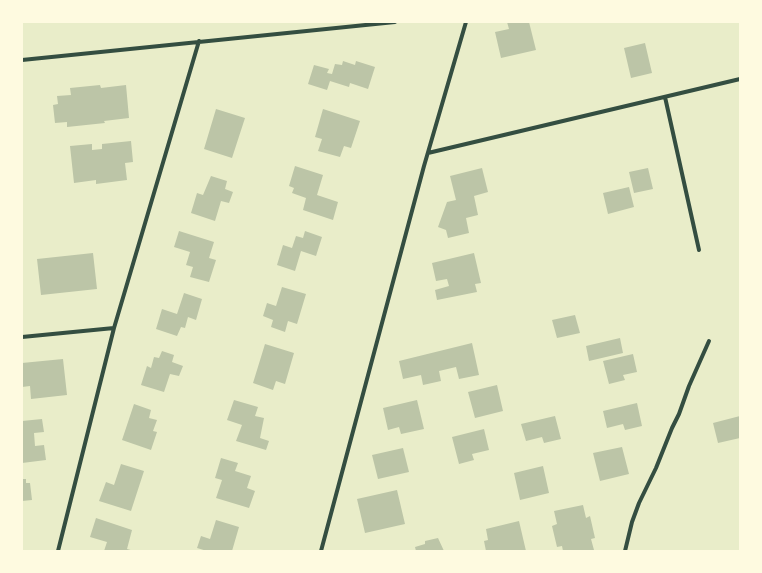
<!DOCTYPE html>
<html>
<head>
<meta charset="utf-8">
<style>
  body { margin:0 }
  #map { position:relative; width:762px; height:573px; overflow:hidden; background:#e9edc9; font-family:Roboto,sans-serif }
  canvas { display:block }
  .frame { position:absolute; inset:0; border:23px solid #fefae0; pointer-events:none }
</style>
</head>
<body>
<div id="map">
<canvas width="762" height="573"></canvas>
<div class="frame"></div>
</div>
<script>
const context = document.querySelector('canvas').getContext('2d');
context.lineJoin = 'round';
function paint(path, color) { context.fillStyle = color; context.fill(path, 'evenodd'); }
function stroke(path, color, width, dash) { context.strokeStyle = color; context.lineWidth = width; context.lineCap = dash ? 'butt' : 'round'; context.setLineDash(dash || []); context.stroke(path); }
const building = new Path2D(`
  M507,22H529L536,50L501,58L495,32L509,29Z
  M645,43L652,73L631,78L624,48Z
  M343,61L355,65L356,61L375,67L368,89L350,83L349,87L330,81L327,90L308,84L314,65L329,69L327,73L332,74L335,64L342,65Z
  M100,85L101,88L126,85L129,118L104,121L105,123L67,127V122L55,123L53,105L58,104L57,96L71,95L70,88Z
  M216,109L245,118L232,158L204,149Z
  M323,109L360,121L351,148L344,146L340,157L318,151L322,139L315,137Z
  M131,141L133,162L125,163L127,180L96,184V180L74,183L70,146L92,144V150L102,149V144Z
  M295,166L323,175L317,195L338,202L333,220L303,210L306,198L292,193L294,188L289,186Z
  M482,168L488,192L474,196L478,215L466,218L469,233L448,238L446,230L438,227L447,202L456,200L450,176Z
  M648,168L653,189L634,193L629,172Z
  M211,176L227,181L225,189L233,192L229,203L221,201L215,221L191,213L197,193L203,195Z
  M629,187L634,207L608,214L603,193Z
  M179,231L214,242L209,258L216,260L209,282L190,277L193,267L186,265L190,252L174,247Z
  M305,231L322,237L316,256L301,251L295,271L277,265L283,245L292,248L296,236L303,238Z
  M93,253L97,289L41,295L37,259Z
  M474,253L481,283L475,284L477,292L437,300L435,290L449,286L447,279L436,281L432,263Z
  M282,287L306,294L297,324L288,321L285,332L271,327L273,320L263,316L267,303L276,306Z
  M184,293L202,299L196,320L188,317L185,328L181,327L177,336L156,329L162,309L177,314Z
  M575,315L580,333L557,338L552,320Z
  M620,338L623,353L589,361L586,346Z
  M472,343L479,375L459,379L456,367L439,371L441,381L423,385L421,375L403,379L399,361Z
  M265,344L294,353L285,384L276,381L273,390L253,383Z
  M162,351L174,355L172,362L183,366L179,376L170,374L164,392L141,385L147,366L151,368L154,357L159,358Z
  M633,354L637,372L623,375L625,380L609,384L603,361Z
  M63,359L67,395L31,399L30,386L22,387V363Z
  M497,385L503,411L475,418L468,392Z
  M234,400L258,407L255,416L264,418L260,438L269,441L266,450L236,441L242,425L227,420Z
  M417,400L424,429L401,434L399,427L388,430L383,408Z
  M637,403L642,426L625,430L623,424L607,428L603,411Z
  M134,404L151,410L149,418L157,420L153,431L157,432L151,450L122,440Z
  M555,416L561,439L544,443L542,437L526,441L521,424Z
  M740,416V438L718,443L713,423Z
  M42,419L44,432L34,433L35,446L44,445L46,460L22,463V421Z
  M484,429L489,450L472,454L474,460L459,464L452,437Z
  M622,447L629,474L600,481L593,453Z
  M403,448L409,472L378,479L372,455Z
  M221,458L238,463L235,471L251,476L247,488L255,491L249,508L216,498L222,480L215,478Z
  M121,464L144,471L131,511L99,501L106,482L114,485Z
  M543,466L549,493L520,500L514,473Z
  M22,479H26V483H30L32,500L22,501Z
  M397,490L405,524L365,533L357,499Z
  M583,505L586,518L590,516L595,538L591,539L594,550L563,551L562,546L557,547L552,526L557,524L554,511Z
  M96,518L132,530L127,549L134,551H104L107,542L90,537Z
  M216,520L239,527L232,551H207L197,548L201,536L210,539Z
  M519,521L526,551H486L484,541L488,540L486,529Z
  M438,538L444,551H416L415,547L425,544V541Z`);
const minor = new Path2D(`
  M22,60L395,22
  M665,97L699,250
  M428,153L740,79
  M22,337L114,328
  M58,551L114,328L199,41
  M321,551L424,166L466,22
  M625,551L632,522L639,503L656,468L672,428L679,414L689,386L709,341`);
paint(building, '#bcc5a7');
stroke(minor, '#344e41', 4);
</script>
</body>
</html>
